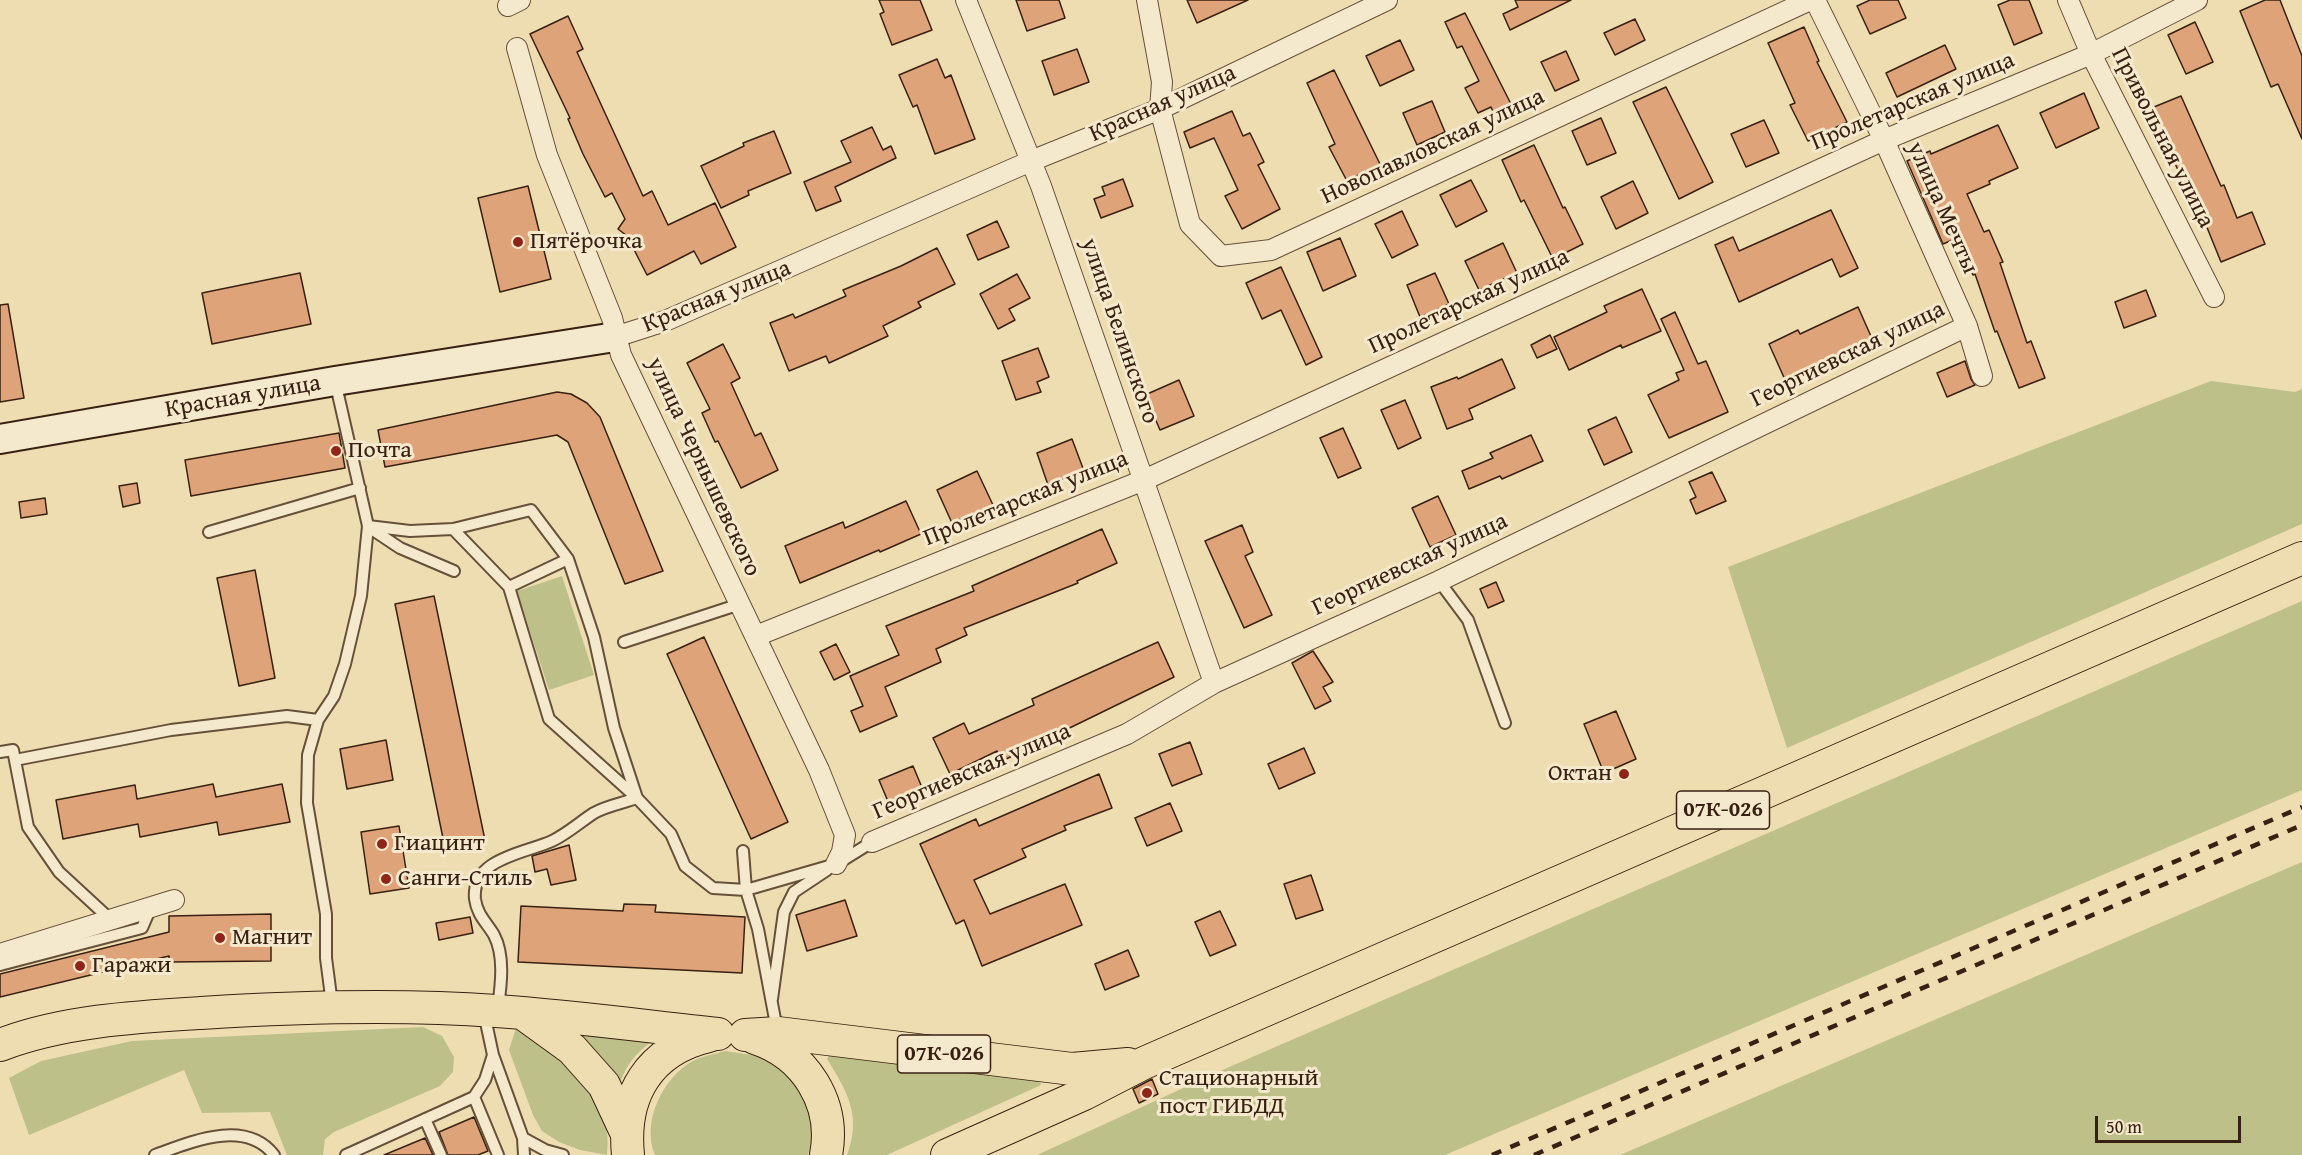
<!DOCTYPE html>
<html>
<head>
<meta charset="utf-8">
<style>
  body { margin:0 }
  #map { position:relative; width:2302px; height:1155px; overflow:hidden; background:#efddb2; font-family:"Gentium Book Plus",serif }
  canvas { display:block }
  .scale { position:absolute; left:2095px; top:1116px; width:146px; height:27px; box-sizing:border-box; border:3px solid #382112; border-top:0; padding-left:8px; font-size:18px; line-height:21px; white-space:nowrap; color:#382112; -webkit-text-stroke:4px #f5e9cd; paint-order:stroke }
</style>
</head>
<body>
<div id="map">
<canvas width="2302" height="1155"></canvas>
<div class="scale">50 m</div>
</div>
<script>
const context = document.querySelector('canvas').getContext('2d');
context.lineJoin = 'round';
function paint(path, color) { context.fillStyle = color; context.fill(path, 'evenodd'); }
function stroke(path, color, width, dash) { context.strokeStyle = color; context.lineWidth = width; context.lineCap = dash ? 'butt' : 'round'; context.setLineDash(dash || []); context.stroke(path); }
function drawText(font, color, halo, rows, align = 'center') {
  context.font = font + ' "Gentium Book Plus",serif'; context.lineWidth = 6; context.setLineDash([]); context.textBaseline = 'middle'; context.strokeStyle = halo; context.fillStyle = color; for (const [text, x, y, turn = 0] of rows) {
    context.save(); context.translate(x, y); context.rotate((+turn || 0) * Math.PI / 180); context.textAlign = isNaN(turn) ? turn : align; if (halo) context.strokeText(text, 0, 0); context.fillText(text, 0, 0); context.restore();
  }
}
const green = new Path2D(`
  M2211,381L2295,392L2302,389V524L1787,748L1728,567Z
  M562,576L594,675L549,690L517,591Z
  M2302,601V790L1445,1155H1037L1227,1068Z
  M2302,862V1155H1620Z
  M423,1027L442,1036L454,1057L453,1072L440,1086L334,1132L325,1139L323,1155H287L270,1112L202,1113L184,1070L29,1135L9,1078L41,1061L132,1041Z
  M516,1028C563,1053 615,1097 607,1155L580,1150L559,1142L542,1131L533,1115L509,1050Z
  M576,1033L658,1037C639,1050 628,1061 620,1083C608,1062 595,1048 576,1033Z
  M832,1050L1038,1073L1041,1085L887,1155H847C862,1116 847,1091 827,1059Z
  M725,1051L758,1056L787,1073L806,1101L813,1135L808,1155H655C641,1122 663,1077 693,1061C702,1056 715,1054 725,1051Z`);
const building = new Path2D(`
  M879,0H920L932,30L892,45L880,14L884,12Z
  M1016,0H1059L1065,18L1027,31Z
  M1187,0H1248L1197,23Z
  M1515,0H1571L1510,30L1503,14L1518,7Z
  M1870,0H1898L1906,18L1870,34L1857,6Z
  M2010,0H2029L2042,33L2014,45L1998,5Z
  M2265,0H2280L2302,56V139L2278,84L2271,87L2240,11Z
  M1465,13L1512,106L1494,114L1491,107L1478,113L1465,88L1479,81L1462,46L1457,48L1445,22Z
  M568,16L583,49L577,52L643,196L652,191L668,225L715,203L736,247L701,264L694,251L647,275L627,236L618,229L625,219L612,193L605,197L583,154L568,119L570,118L530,34Z
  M1635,19L1645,40L1615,55L1604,33Z
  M2195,22L2213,62L2186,74L2168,35Z
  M1804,27L1819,61L1817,62L1847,122L1808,141L1790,105L1795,103L1768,43Z
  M1400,40L1414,70L1380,86L1366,56Z
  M1945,45L1956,69L1897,97L1886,73Z
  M1077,49L1089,82L1054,95L1042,61Z
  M1566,51L1579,80L1555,91L1541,62Z
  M937,59L945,78L951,75L975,139L935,154L917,105L913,107L899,75Z
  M1334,70L1380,164L1347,181L1329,147L1335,144L1307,83Z
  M1666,87L1713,182L1679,199L1633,102Z
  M2084,93L2099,128L2056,148L2040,113Z
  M2181,96L2221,186L2224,185L2237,218L2252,212L2265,244L2221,262L2189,183L2185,185L2164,140H2162L2149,109Z
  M1432,101L1445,132L1417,145L1403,113Z
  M1232,111L1243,136L1250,133L1264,162L1258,165L1280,209L1242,229L1225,196L1238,190L1214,138L1190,148L1184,132Z
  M1601,118L1616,153L1587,165L1572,131Z
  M1764,120L1779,153L1746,167L1731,134Z
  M1998,125L2018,168L1989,181L1990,184L1967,194L1984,232L1989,230L2003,262L2000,263L2027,343L2031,341L2045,378L2019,388L1997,331L1995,332L1975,274L1973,275L1957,238L1943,244L1907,161L1930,151L1931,154Z
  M872,127L883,150L891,146L896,158L835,187L841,201L816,211L804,182L851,162L841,141Z
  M774,131L791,173L748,191L749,195L721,208L701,166L744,146L743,143Z
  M1534,145L1563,208L1565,207L1583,244L1553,259L1524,200L1521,202L1502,160Z
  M1123,179L1133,206L1101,218L1094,199L1105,195L1102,187Z
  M1471,180L1487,211L1456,227L1440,195Z
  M1633,181L1648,213L1616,229L1601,197Z
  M528,186L551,279L500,292L478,198Z
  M1831,210L1858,268L1840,277L1832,259L1739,302L1715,245L1733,237L1739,251Z
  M1402,211L1418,245L1392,258L1375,224Z
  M997,221L1009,247L978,260L967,235Z
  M1340,238L1356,276L1323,291L1307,252Z
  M1503,243L1517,273L1479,290L1465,261Z
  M937,248L955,284L918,302L921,307L883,326L888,336L829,363L826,356L789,371L770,323L793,314L795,318L846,296L843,290L901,266Z
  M1281,267L1322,357L1306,365L1281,310L1262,319L1246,283Z
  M300,273L311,324L212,344L202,293Z
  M1435,273L1449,304L1420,317L1407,285Z
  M1017,274L1030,298L1009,309L1015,320L998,329L980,294Z
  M1642,289L1661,331L1622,348L1621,345L1569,370L1554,337L1607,312L1604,306Z
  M2146,290L2156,316L2124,328L2115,302Z
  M8,304L24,398L0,402V305Z
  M1858,307L1874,343L1786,382L1769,344L1798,330L1800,334Z
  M1675,312L1698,364L1706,361L1728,412L1669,438L1648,395L1679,380L1676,373L1684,370L1661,319Z
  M1550,335L1557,349L1537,358L1531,345Z
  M723,344L740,378L731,383L755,436L761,433L778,470L741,488L718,441L715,442L702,413L710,409L687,363Z
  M1038,348L1049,377L1037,382L1041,392L1016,400L1002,361Z
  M1502,359L1515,388L1469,409L1473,419L1447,429L1431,387L1457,377L1458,379Z
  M1965,361L1971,379L1975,385L1947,397L1937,373Z
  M1179,380L1194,416L1160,430L1145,395Z
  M557,392L571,394L587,403L600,417L663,571L625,584L568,442L557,435L385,467L378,430Z
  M1405,400L1421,438L1398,449L1381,410Z
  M1616,417L1632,452L1604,465L1588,430Z
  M1343,428L1361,468L1338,478L1320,438Z
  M339,433L345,468L191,496L185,460Z
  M1531,435L1543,461L1502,479L1500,476L1469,489L1462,471L1493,458L1490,453Z
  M1072,439L1084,471L1048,485L1037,453Z
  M977,471L993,505L952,523L937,490Z
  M1712,472L1726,501L1696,514L1690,500L1696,497L1689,482Z
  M137,483L140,503L123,507L119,486Z
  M1438,496L1456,535L1430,547L1412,508Z
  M45,498L47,514L21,518L19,502Z
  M906,501L921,534L880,552L879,550L800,583L785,546L843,522L845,528Z
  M1242,525L1253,552L1245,556L1272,615L1244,628L1205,541Z
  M1102,529L1117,563L1077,581L1078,583L964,628L967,635L936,649L941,662L885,687L897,716L860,732L851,711L863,706L850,676L899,655L886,626L974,591L972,586Z
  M255,570L275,678L239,686L217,578Z
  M1496,582L1504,601L1488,608L1480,589Z
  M434,596L485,840L445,848L395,604Z
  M704,637L788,822L751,839L667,654Z
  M1158,642L1174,677L1002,761L997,751L950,774L933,738L964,723L969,734L1034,705L1032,699Z
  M836,644L850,672L834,680L820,652Z
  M1313,651L1333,682L1323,687L1331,701L1315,709L1292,663Z
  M1616,711L1636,759L1604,773L1584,724Z
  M386,740L393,780L347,789L340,749Z
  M1190,742L1202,774L1172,786L1159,754Z
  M1304,748L1315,773L1279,789L1268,764Z
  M913,766L926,797L892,811L879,780Z
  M1099,774L1112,808L1064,826L1066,830L1022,849L1026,857L974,880L990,914L1065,884L1082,925L982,966L964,920L956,924L920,844L976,819L979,826Z
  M213,784L216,797L282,784L290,822L219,835L217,822L140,837L138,824L63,839L56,800L135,785L137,799Z
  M1170,803L1182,831L1147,846L1135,818Z
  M399,826L409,888L370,894L361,832Z
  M569,845L576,880L551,885L547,869L535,872L532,856Z
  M1311,875L1323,910L1296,919L1284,884Z
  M845,900L857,936L807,951L796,915Z
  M624,904L656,905L655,912L745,917L742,973L518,962L521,906L623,911Z
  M1220,911L1236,945L1210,956L1195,922Z
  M271,914V961L169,962V956L0,997V974L169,932V916Z
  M470,917L473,933L439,940L436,923Z
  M1128,950L1139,976L1105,990L1095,964Z
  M1152,1079L1158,1094L1139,1103L1133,1089Z
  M474,1117L488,1151L478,1155H448L439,1132Z
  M425,1138L433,1155H384Z`);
const lane = new Path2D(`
  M368,526L410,531L453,529L531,510L568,559L594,637L614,728L637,798L549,719L509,587L453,529
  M370,528L400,548L454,571
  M209,532L360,488
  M1439,581L1468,620L1505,723
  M509,587L568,559
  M624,642L740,604
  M0,752L13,750L28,827L59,872L111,920
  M15,760L171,730L287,716L318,720
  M743,851L746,890L758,929L777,1030
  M840,862L872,842
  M0,965L142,928L151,907
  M772,999L784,912L794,892L827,870
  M332,1004L326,958V914L307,803L308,755L318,720L334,696L345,664L361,596L368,526L335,381
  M498,1008C501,985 505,956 494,935C487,923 477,915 475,899C471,858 526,853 552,841C567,834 580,822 594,813C606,806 623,803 637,798L671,834L685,866L713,888L746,890L836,864
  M484,1013L493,1055L523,1138L524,1155
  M474,1097L498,1155
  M425,1119L441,1155
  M523,1138L545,1150L563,1155
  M155,1155C191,1142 245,1118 274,1155
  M346,1155L474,1097L485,1080L493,1055`);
const street = new Path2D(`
  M966,0L1041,186L1214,683
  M1147,0L1162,82L1160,109L1190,224L1221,256L1271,250L1810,0
  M1815,0L1884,140L1967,326L1982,376
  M2068,0L2091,54L2214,297
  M508,6L520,0
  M517,48L547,155L612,318L621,355L819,770L845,835L842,852L836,864
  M615,337L665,321L1031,161L1160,109L1387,0
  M756,636L1144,480L1884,140L2091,54L2197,0
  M872,842L1127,734L1214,683L1439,581L1967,326
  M0,954L174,900`);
const secondary = new Path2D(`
  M0,439L335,381L615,337`);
const primary = new Path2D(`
  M525,1015L572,1049L604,1085L626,1132
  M745,1035L778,1033L1072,1069L1128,1064
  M755,1038C805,1054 836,1103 826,1155
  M0,1045C63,1021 134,1017 201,1013C298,1007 399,1004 496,1011C570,1016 644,1026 718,1034
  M628,1155C622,1095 649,1050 709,1036
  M947,1155L1084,1094L1144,1063L2302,558`);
const rail = new Path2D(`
  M1492,1155L2302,807
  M1534,1155L2302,825`);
const markers = [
  [518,242,6,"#8f2418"],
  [336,451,6,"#8f2418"],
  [1624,774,6,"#8f2418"],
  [382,844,6,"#8f2418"],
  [386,879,6,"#8f2418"],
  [220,938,6,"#8f2418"],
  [80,966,6,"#8f2418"],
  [1147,1093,6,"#8f2418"]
];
const shields = [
  [1723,810,93],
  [944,1054,93]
];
const shieldNames = [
  ["07К-026",1723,810],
  ["07К-026",944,1054]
];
const streetNames = [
  ["Пролетарская улица",1913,102,-23],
  ["Красная улица",1163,104,-24],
  ["Привольная улица",2162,138,63],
  ["Новопавловская улица",1433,147,-25],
  ["улица Мечты",1942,208,66],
  ["Красная улица",717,297,-22],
  ["Пролетарская улица",1469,302,-25],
  ["улица Белинского",1119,331,71],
  ["Георгиевская улица",1848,355,-26],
  ["Красная улица",243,397,-10],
  ["улица Чернышевского",703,467,65],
  ["Пролетарская улица",1026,499,-22],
  ["Георгиевская улица",1410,565,-25],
  ["Георгиевская улица",972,772,-23]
];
const poiNames = [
  ["Пятёрочка",530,242],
  ["Почта",348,451],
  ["Октан",1612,774,"right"],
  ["Гиацинт",394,844],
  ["Санги-Стиль",398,879],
  ["Магнит",232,938],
  ["Гаражи",92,966],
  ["Стационарный",1159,1079],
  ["пост ГИБДД",1159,1107]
];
paint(green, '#bdc089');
paint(building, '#dfa379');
stroke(building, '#382112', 1.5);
stroke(lane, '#66503a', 14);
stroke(street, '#66503a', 22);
stroke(secondary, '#382112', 32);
stroke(primary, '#382112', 34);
stroke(lane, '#f5e9cd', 10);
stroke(street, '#f5e9cd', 20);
stroke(secondary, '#f5e9cd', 28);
stroke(primary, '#efddb2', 32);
stroke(rail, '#382112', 4.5, [10, 10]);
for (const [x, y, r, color] of markers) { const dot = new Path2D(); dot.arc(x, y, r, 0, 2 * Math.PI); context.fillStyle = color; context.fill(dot); stroke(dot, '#f5e9cd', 2); }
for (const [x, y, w] of shields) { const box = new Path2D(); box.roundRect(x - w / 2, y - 19, w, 38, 4.5); context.fillStyle = '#f5e9cd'; context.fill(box); stroke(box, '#382112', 1.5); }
drawText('bold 22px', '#382112', null, shieldNames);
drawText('24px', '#382112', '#f5e9cd', streetNames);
drawText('24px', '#382112', '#f5e9cd', poiNames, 'left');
</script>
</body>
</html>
